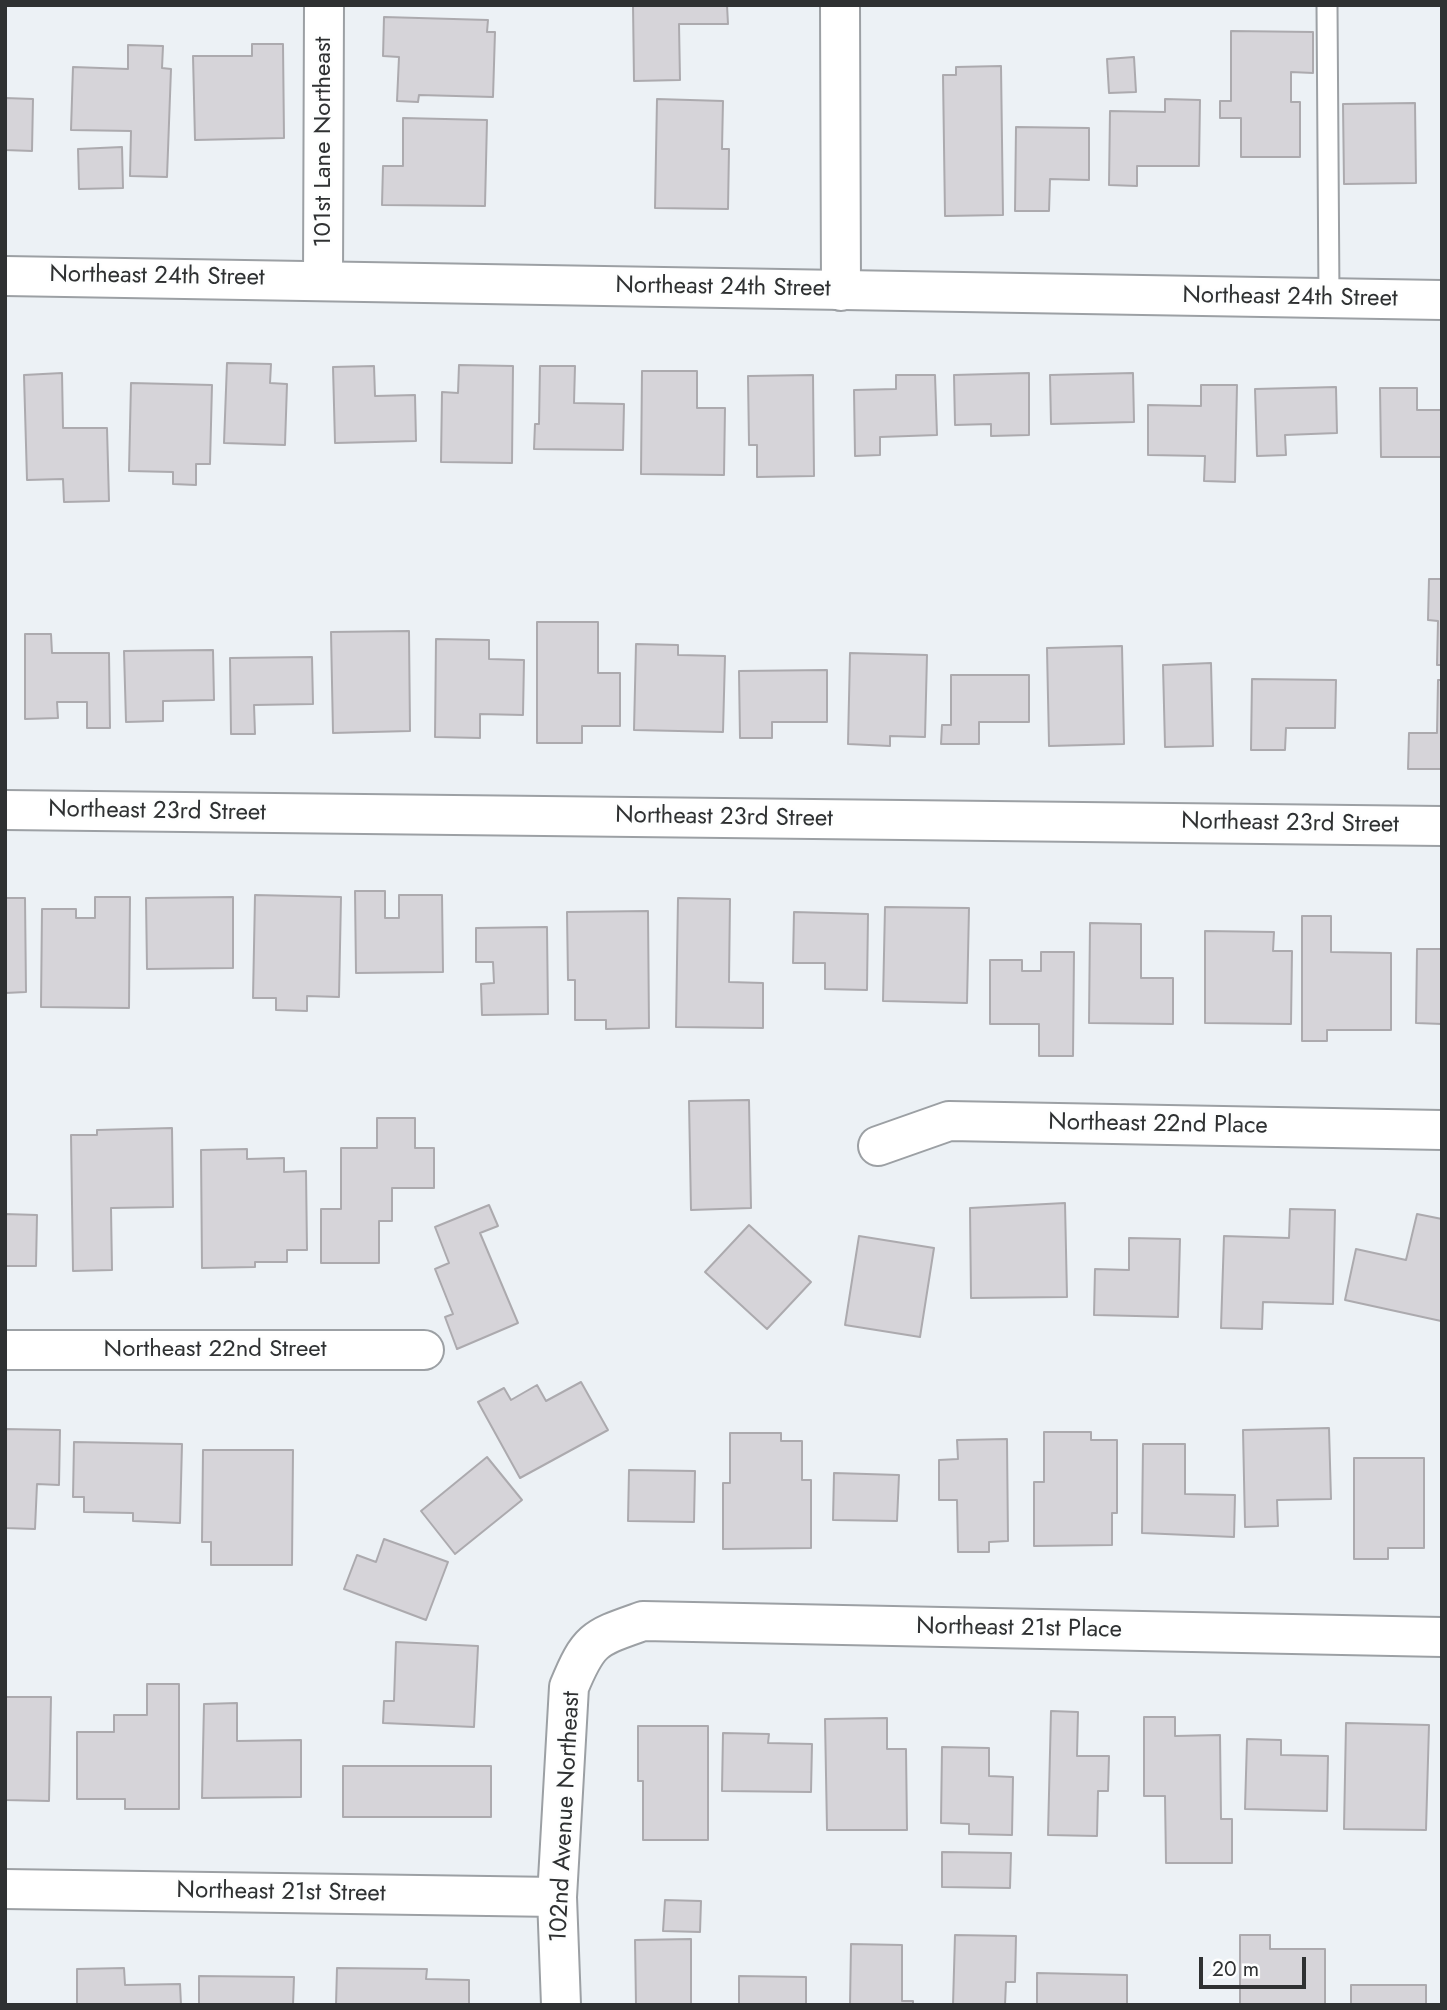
<!DOCTYPE html>
<html>
<head>
<meta charset="utf-8">
<style>
  body { margin:0 }
  #map { position:relative; width:1447px; height:2010px; overflow:hidden; background:#ecf1f5; font-family:Jost,sans-serif }
  canvas { display:block }
  .frame { position:absolute; inset:0; border:7px solid #2f3132; pointer-events:none }
  .scale { position:absolute; left:1199px; top:1957px; width:107px; height:32px; box-sizing:border-box; border:4px solid #2f3132; border-top:0; padding-left:9px; font-size:21px; line-height:24px; white-space:nowrap; color:#2f3132; -webkit-text-stroke:5px #fdfefe; paint-order:stroke }
</style>
</head>
<body>
<div id="map">
<canvas width="1447" height="2010"></canvas>
<div class="frame"></div>
<div class="scale">20 m</div>
</div>
<script>
const context = document.querySelector('canvas').getContext('2d');
context.lineJoin = 'round';
function paint(path, color) { context.fillStyle = color; context.fill(path, 'evenodd'); }
function stroke(path, color, width, dash) { context.strokeStyle = color; context.lineWidth = width; context.lineCap = dash ? 'butt' : 'round'; context.setLineDash(dash || []); context.stroke(path); }
function drawText(font, color, halo, rows, align = 'center') {
  context.font = font + ' Jost,sans-serif'; context.lineWidth = 5; context.setLineDash([]); context.textBaseline = 'middle'; context.strokeStyle = halo; context.fillStyle = color; for (const [text, x, y, turn = 0] of rows) {
    context.save(); context.translate(x, y); context.rotate((+turn || 0) * Math.PI / 180); context.textAlign = isNaN(turn) ? turn : align; if (halo) context.strokeText(text, 0, 0); context.fillText(text, 0, 0); context.restore();
  }
}
const building = new Path2D(`
  M633,5H727L728,24H679L680,80L634,81Z
  M384,17L488,20L487,32H495L493,97L419,95L418,102L397,101L399,57L383,56Z
  M1231,31L1313,32V73L1291,72V102H1300V157H1241V118H1220V101H1231Z
  M252,44H283L284,138L195,140L193,56H252Z
  M128,45L163,46L162,68L171,69L167,177L130,176L131,131L71,130L73,67L128,69Z
  M1134,57L1136,92L1109,93L1107,59Z
  M1001,66L1003,215L945,216L943,75H956V67Z
  M5,98L33,99L32,151L5,150Z
  M657,99L723,101L722,149H729L728,209L655,208Z
  M1165,99L1200,100L1199,166H1137V186L1109,185L1110,111L1165,112Z
  M1415,103L1416,183L1344,184L1343,104Z
  M403,118L487,120L485,206L382,205L383,166H403Z
  M1016,127L1089,128V180L1050,179L1049,211H1015Z
  M122,147L123,188L79,189L78,149Z
  M227,363L271,364L270,383L287,384L285,445L224,443Z
  M459,365L513,366L512,463L441,462L442,392L458,393Z
  M374,366L375,396L415,395L416,441L335,443L333,367Z
  M540,366H575L574,403L624,404L623,450L534,449L535,424H539Z
  M642,371H697V408H725L724,475L641,474Z
  M62,373L63,428H107L109,501L64,502L63,479L27,480L24,375Z
  M1029,373V435L991,436V424L955,425L954,375Z
  M1133,373L1134,422L1051,424L1050,375Z
  M813,375L814,476L757,477V445H749L748,376Z
  M896,375H935L937,435L880,437V455L855,456L854,390L896,389Z
  M131,383L212,385L210,464H196V485L173,484V472L129,471Z
  M1201,385H1237L1235,482L1204,481L1205,456L1148,455V405L1201,406Z
  M1336,387L1337,433L1285,435L1286,455L1257,456L1255,389Z
  M1380,388H1417V410H1442V457H1381Z
  M1429,579H1442V665H1437L1438,621L1428,620Z
  M537,622H598V673H620V726H582V743H537Z
  M409,631L410,731L333,733L331,632Z
  M25,634H51L52,653H109L110,728H87V702H57L58,718L25,719Z
  M436,639L489,640V659L524,660L523,715L480,714V738L435,737Z
  M636,644L678,645V655L725,656L723,732L634,730Z
  M1122,646L1124,744L1049,746L1047,648Z
  M213,650L214,700L163,701V721L126,722L124,651Z
  M850,653L927,655L925,737L890,736V746L848,744Z
  M312,657L313,704L254,705L255,734H231L230,658Z
  M1211,663L1213,746L1165,747L1163,665Z
  M827,670V722H772V738H740L739,671Z
  M951,675H1029V722H979V744H941L942,725H951Z
  M1252,679L1336,680L1335,728H1286L1285,750H1251Z
  M1438,680H1442L1441,769H1408L1409,733H1437Z
  M355,891H385V918H399V895H442L443,972L356,973Z
  M255,895L341,897L339,997L307,996V1011L276,1010V998H253Z
  M95,897H130L129,1008L41,1007L42,909H76V918H95Z
  M233,897V968L147,969L146,898Z
  M5,898H25L26,992L5,993Z
  M678,898L730,899L729,982L763,983V1028L676,1027Z
  M885,907L969,908L967,1003L883,1001Z
  M648,911L649,1028L606,1029V1020H575V980H568L567,912Z
  M794,912L868,914L867,990L825,989V963H793Z
  M1302,916H1331V952L1391,953V1030H1327V1041H1302Z
  M1090,923L1141,924V978H1173V1024L1089,1023Z
  M547,927L548,1014L482,1015L481,984L494,983L493,962H476V928Z
  M1205,931L1274,932L1273,951H1292L1291,1024L1205,1023Z
  M1417,949H1442V1024L1416,1023Z
  M1041,952H1074L1073,1056H1039V1024H990V960H1022V971H1041Z
  M749,1100L751,1208L691,1210L689,1101Z
  M377,1118H415V1148H434V1188H392V1221H379V1263H321V1209H341V1148H377Z
  M172,1128L173,1207L111,1208L112,1270L73,1271L71,1135H97V1130Z
  M247,1149V1159L284,1158V1172L306,1171L307,1250H287V1262H255V1267L202,1268L201,1150Z
  M1065,1203L1067,1297L971,1298L970,1208Z
  M489,1205L498,1226L480,1233L518,1323L457,1349L445,1317L453,1314L435,1269L449,1263L435,1227Z
  M1290,1209L1335,1210L1333,1304L1263,1302L1262,1329L1221,1328L1224,1236L1289,1238Z
  M5,1214L37,1215L36,1266H5Z
  M1417,1214L1442,1219L1441,1321L1345,1300L1356,1249L1406,1260Z
  M749,1225L811,1282L767,1329L705,1272Z
  M859,1236L934,1248L920,1337L845,1325Z
  M1129,1238L1180,1239L1178,1317L1094,1315L1095,1269L1129,1270Z
  M581,1382L608,1430L520,1478L478,1402L504,1388L511,1400L537,1385L546,1401Z
  M1329,1428L1331,1499L1277,1500L1278,1526L1245,1527L1243,1430Z
  M5,1429L60,1430L59,1485L37,1484L35,1529L5,1528Z
  M1044,1432H1091V1440H1117V1513H1112V1545L1034,1546V1482H1044Z
  M730,1433H781V1441H802V1480H811V1548L723,1549V1483H730Z
  M1007,1439L1008,1541L989,1542V1552H958L957,1500H939V1460L958,1459L957,1440Z
  M74,1442L182,1444L180,1523L133,1521V1513L84,1512V1497H73Z
  M1143,1444H1185V1494L1235,1495L1234,1537L1142,1533Z
  M203,1450H293L292,1565H211V1542H202Z
  M487,1457L522,1500L455,1554L421,1511Z
  M1354,1458H1424V1548H1388V1559H1354Z
  M629,1470L695,1471L694,1522L628,1521Z
  M834,1473L899,1475L897,1521L833,1520Z
  M384,1539L448,1562L426,1620L344,1589L357,1555L376,1562Z
  M396,1642L478,1646L474,1727L383,1723L384,1701H394Z
  M147,1684H179V1809H125V1799H77V1732H114V1715H147Z
  M5,1697H51L49,1801L5,1800Z
  M237,1703V1741L301,1740V1797L202,1798L204,1704Z
  M1051,1711L1078,1712L1077,1756H1109L1108,1791H1098L1097,1836L1048,1835Z
  M1144,1717H1175V1736L1220,1735L1221,1819H1232V1863H1166L1165,1796H1144Z
  M887,1718V1749H906L907,1830H827L825,1719Z
  M1346,1723L1429,1725L1426,1830L1344,1829Z
  M638,1726H708V1840H643V1781H638Z
  M723,1733L769,1734L768,1743L812,1744L811,1792L722,1791Z
  M1247,1739L1281,1740V1755L1328,1756L1327,1811L1245,1809Z
  M942,1747L989,1748V1776L1013,1777L1012,1835L969,1834V1824L941,1823Z
  M343,1766H491V1817H343Z
  M942,1852L1011,1853L1010,1888L942,1887Z
  M665,1900L701,1901L700,1932L663,1931Z
  M955,1935L1016,1936L1015,1982H1006L1005,2005H953Z
  M1240,1935H1270V1949H1325V2005H1240Z
  M691,1939V2005H636L635,1940Z
  M851,1944L902,1945V2001H913V2005H850Z
  M124,1968L125,1985L180,1984L181,2005H77V1969Z
  M337,1968L427,1969L426,1979L469,1980V2005H336Z
  M1037,1973L1127,1975V2005H1037Z
  M199,1976L294,1977L293,2005H199Z
  M739,1976L806,1977V2005H739Z
  M1351,1985H1426V2005H1351Z`);
const lane = new Path2D(`
  M1327,5L1329,298`);
const street = new Path2D(`
  M840,5L841,291
  M323,279L324,5
  M5,810L1442,826
  M878,1146L949,1121L1442,1130
  M5,1350H424
  M5,1889L557,1897
  M561,2005L557,1897L569,1687C589,1638 595,1638 643,1621L1442,1637`);
const secondary = new Path2D(`
  M5,276L1442,300`);
const streetNames = [
  ["101st Lane Northeast",324,142,-90],
  ["Northeast 24th Street",157,277,1],
  ["Northeast 24th Street",723,288,1],
  ["Northeast 24th Street",1290,298,1],
  ["Northeast 23rd Street",157,812,1],
  ["Northeast 23rd Street",724,818,1],
  ["Northeast 23rd Street",1290,824,1],
  ["Northeast 22nd Place",1158,1125,1],
  ["Northeast 22nd Street",215,1350],
  ["Northeast 21st Place",1019,1629,1],
  ["102nd Avenue Northeast",566,1817,-87],
  ["Northeast 21st Street",281,1893,1]
];
paint(building, '#d6d4d9');
stroke(building, '#acaaae', 2);
stroke(lane, '#9ca0a4', 23);
stroke(street, '#9ca0a4', 42);
stroke(secondary, '#9ca0a4', 42);
stroke(lane, '#fff', 19);
stroke(street, '#fff', 38);
stroke(secondary, '#fff', 38);
drawText('24px', '#2f3132', '#fdfefe', streetNames);
</script>
</body>
</html>
